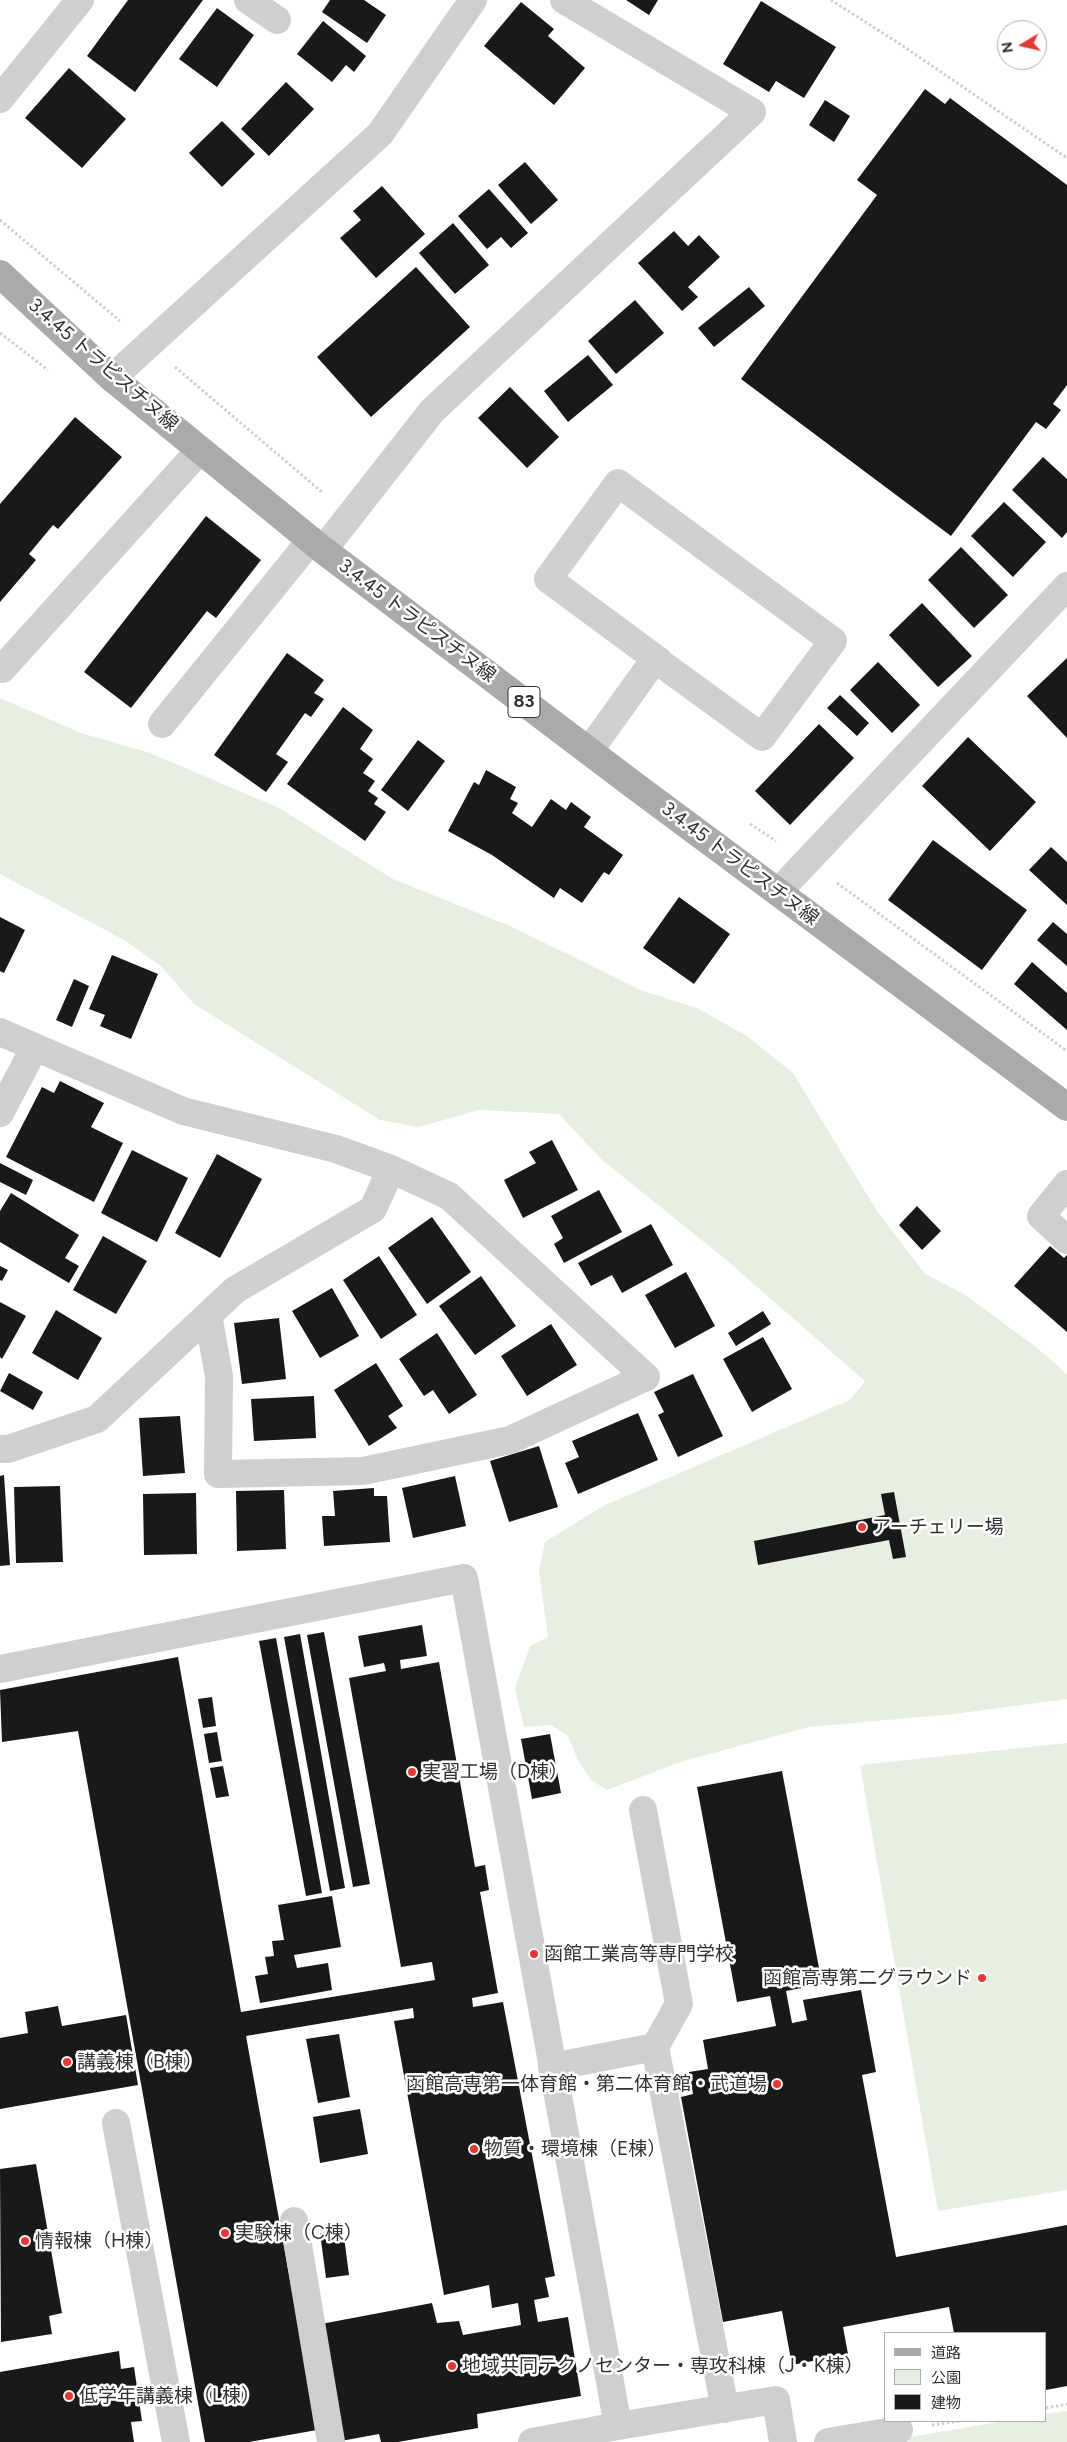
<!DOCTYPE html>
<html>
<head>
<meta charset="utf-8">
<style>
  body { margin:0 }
  #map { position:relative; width:1067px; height:2442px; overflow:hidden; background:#fff; font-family:Figtree,"Noto Sans JP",sans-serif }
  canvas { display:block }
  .legend { position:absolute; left:884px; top:2332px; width:162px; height:90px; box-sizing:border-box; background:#fff; border:1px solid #adadad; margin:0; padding:6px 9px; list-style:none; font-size:15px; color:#323232 }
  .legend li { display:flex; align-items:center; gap:10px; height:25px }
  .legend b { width:25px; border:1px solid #adadad }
  .north { position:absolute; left:997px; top:20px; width:50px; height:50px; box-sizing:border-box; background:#fff; border:1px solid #adadad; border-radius:50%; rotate:261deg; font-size:14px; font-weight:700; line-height:20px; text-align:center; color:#323232 }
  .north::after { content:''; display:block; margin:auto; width:18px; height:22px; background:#ee342f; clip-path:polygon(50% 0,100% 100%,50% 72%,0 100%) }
</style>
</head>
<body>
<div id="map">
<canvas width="1067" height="2442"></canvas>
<ul class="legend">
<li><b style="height:6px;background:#aaa"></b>道路</li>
<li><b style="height:14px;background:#e7efe0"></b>公園</li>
<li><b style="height:14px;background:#191919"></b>建物</li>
</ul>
<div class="north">N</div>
</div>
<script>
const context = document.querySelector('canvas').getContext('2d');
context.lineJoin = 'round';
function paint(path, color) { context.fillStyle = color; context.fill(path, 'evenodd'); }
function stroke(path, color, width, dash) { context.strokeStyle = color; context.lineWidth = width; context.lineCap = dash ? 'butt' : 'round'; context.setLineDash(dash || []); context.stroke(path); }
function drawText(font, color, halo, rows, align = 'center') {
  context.font = font + ' Figtree,"Noto Sans JP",sans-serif'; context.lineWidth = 5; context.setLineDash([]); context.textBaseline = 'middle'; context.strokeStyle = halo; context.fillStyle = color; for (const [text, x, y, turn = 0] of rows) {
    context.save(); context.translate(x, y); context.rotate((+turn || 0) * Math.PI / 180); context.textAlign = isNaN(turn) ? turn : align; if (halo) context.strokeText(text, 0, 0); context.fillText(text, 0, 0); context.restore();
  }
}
const green = new Path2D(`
  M0,698L81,733L150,753L279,808L393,879L510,926L643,991L697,1008L747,1036L793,1073L877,1211L925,1274L964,1294L1036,1347L1067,1374V1699L954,1714L809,1727L680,1762L607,1790L591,1780L578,1760L568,1736L551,1725L524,1727L515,1688L530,1646L548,1637L539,1571L545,1542L603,1506L850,1400L865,1381L724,1258L601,1159L559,1114L479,1110L419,1127L380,1120L194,1004L162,967L126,941L0,874Z
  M1067,1743V2190L938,2211L860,1765Z
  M1067,2411V2442H881L1004,2421H1046V2414Z`);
const building = new Path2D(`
  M128,0H203L135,92L87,56Z
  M330,0H364L386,15L367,43L322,12Z
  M626,0H658L649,15Z
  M761,1L836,47L804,98L776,81L769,92L723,64Z
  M521,2L554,29L548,36L585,68L554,105L484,46Z
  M217,8L254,35L217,87L179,59Z
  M323,21L366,56L354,72L346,65L332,82L297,54Z
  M69,68L126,119L82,168L25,118Z
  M286,82L314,109L269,156L241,129Z
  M925,89L945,104L950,98L1067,185V385L1053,404L1061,410L1046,429L1036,422L951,536L741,379L877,195L857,180Z
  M825,100L850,116L834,142L809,125Z
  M222,121L255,154L222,187L189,153Z
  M525,162L558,200L531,224L498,185Z
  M382,186L425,234L376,278L340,238L361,220L353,211Z
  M489,189L528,233L511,248L501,237L487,249L458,216Z
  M453,223L489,265L455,294L419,253Z
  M674,231L688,246L699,235L720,257L688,287L698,297L682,311L638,263Z
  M416,267L470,327L371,417L317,357Z
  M749,287L765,306L714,347L698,328Z
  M635,300L664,333L616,374L588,341Z
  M588,355L613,385L568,422L544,391Z
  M510,387L559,437L527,468L478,418Z
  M75,417L122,457L58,529L53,525L29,554L36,560L0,602V504Z
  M1043,457L1067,479V532L1062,538L1012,490Z
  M1004,502L1046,542L1013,577L971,536Z
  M206,516L261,560L216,618L207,611L131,708L84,672Z
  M961,547L1008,595L974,628L928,580Z
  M922,603L972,656L938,687L889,635Z
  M287,653L324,680L314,693L324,699L311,717L305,713L276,754L288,762L266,792L214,755Z
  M1067,658V738L1027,696Z
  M878,662L920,705L892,733L850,690Z
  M840,695L869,723L857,736L827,708Z
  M343,707L373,730L360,749L373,759L363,773L375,781L368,791L378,798L374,804L386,812L365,841L287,784Z
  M819,724L854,758L790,825L755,791Z
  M968,737L1036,802L990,851L922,786Z
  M418,740L445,761L408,811L381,790Z
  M486,770L516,787L510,799L518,803L512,813L532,827L551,799L566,810L571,802L591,817L584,827L623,855L609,875L604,872L582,903L560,888L554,898L492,855L448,831L474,782L479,785Z
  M933,840L1027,910L982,970L888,900Z
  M1051,847L1067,862V905L1029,870Z
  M679,897L730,934L694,984L643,948Z
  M0,917L25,930L4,973L0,971Z
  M1053,922L1067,934V966L1037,940Z
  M112,955L158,974L131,1039L100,1026L105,1015L89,1009Z
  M1032,962L1067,993V1030L1014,984Z
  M74,979L89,986L72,1027L56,1020Z
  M60,1081L104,1103L91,1127L123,1143L94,1202L6,1157L42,1087L54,1093Z
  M552,1140L578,1190L523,1218L504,1180L536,1163L529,1152Z
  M132,1150L188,1178L157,1242L101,1213Z
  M217,1154L262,1179L220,1258L175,1233Z
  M0,1163L33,1180L26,1195L0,1182Z
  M599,1190L622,1232L564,1263L554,1244L563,1238L551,1216Z
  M11,1193L79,1235L65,1258L79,1266L69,1283L0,1242V1211Z
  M917,1206L941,1231L922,1250L899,1225Z
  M432,1217L471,1272L427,1304L388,1248Z
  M651,1224L673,1265L622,1293L612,1275L591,1286L578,1263Z
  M103,1236L147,1261L116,1314L73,1290Z
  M1050,1246L1064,1258L1067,1255V1332L1014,1286Z
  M379,1256L417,1315L381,1339L343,1280Z
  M0,1266L8,1270L2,1281L0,1280Z
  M686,1272L715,1326L675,1348L645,1295Z
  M481,1276L516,1326L475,1355L439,1306Z
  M332,1288L359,1336L320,1358L292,1311Z
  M0,1302L26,1316L2,1359L0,1357Z
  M56,1310L102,1338L78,1380L32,1353Z
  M763,1311L771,1324L736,1346L728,1333Z
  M279,1318L286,1379L242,1384L234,1323Z
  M551,1324L577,1365L527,1396L501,1356Z
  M437,1333L477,1395L449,1414L433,1390L424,1396L399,1359Z
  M763,1337L792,1389L752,1412L723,1359Z
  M376,1363L403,1406L388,1416L397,1428L369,1446L334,1390Z
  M9,1373L43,1392L33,1410L0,1391Z
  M693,1374L723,1436L678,1457L658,1415L664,1412L654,1392Z
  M314,1396L316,1438L254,1441L251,1399Z
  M638,1413L658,1460L578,1494L565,1463L579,1457L572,1441Z
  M180,1416L185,1473L143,1476L139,1418Z
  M539,1446L558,1507L509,1522L490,1461Z
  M4,1475L10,1565L0,1566V1476Z
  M455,1476L466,1526L413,1538L402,1488Z
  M60,1486L63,1562L16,1563L14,1487Z
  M374,1488V1496H387L390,1542L324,1546L322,1516H335L333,1491Z
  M284,1490L286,1549L237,1551L236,1491Z
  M894,1492L906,1557L893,1559L889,1540L758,1565L754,1541L885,1515L881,1494Z
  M196,1493L197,1554L144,1555L143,1494Z
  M422,1625L427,1656L400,1660L401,1669L439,1662L475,1867L485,1865L489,1890L480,1892L498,1993L472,1998L473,2007L503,2002L555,2276L545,2278L549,2297L534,2300L538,2322L568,2317L581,2396L477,2414L478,2428L398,2442H381L379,2434L341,2441L321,2324L432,2303L437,2323L459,2321L463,2335L521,2325L518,2303L492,2308L489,2285L444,2295L394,2021L414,2018L413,2008L246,2036L317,2430L249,2442H205L78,1731L2,1742L0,1690L178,1657L241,2012L435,1980L432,1962L401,1967L349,1678L386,1671L384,1663L364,1667L358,1636Z
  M324,1632L370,1884L353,1887L307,1635Z
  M300,1634L345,1888L330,1891L284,1637Z
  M276,1638L322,1893L306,1896L259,1641Z
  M212,1697L216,1726L203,1728L198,1699Z
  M217,1732L222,1761L209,1763L204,1734Z
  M550,1734L561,1793L532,1799L521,1739Z
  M223,1766L229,1796L216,1798L210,1768Z
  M782,1771L822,1984L786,1991L792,2023L807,2020L803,2000L861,1990L876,2072L862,2075L896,2257L1067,2225V2386L1046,2390V2333H954L949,2307L843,2327L848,2354L792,2365L782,2311L723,2322L681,2097L693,2094L689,2072L708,2069L703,2040L776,2026L770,1996L737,2002L697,1787Z
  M332,1896L341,1947L294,1955L297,1968L328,1963L332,1990L260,2003L255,1976L268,1974L265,1957L274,1956L272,1941L284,1940L278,1905Z
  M58,2006L62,2026L126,2015L138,2085L0,2109V2038L28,2033L25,2012Z
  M339,2034L350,2097L318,2103L306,2039Z
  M360,2109L368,2154L320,2163L313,2117Z
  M36,2164L62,2313L49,2316L52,2334L1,2342L0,2169Z
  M343,2229L349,2275L326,2278L320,2233Z
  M119,2351L121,2369L134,2367L142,2421L131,2422L134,2442H0V2372Z`);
const path = new Path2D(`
  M831,0L900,44L1067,158
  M0,220L120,321
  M0,333L48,370
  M175,367L323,493
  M750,824L776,841
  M837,883L1067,1051
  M1046,2408L1067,2404
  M932,2425L961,2421`);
const minor = new Path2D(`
  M248,0L277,20
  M0,99L80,0
  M112,378L380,134L473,0
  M323,550L432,411L752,112L564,0
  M0,667L2,669L200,450
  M162,724L311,540
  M589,751L655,659L762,737L833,641L618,483L548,579L659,661
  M778,892L1067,586
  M0,1032L183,1111L336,1149L391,1169L449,1196L646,1377L510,1440L363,1471L218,1474L219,1376L208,1315
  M0,1113L35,1047
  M1067,1184L1041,1216L1067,1240
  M0,1449H8L97,1419L235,1290L373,1209L391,1169
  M0,1669L464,1578L618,2426L532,2442
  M643,1810L679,2004L655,2047
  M552,2067L655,2047L725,2409
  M116,2123L176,2442
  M294,2221L331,2442
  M618,2426L776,2400L783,2442
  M828,2442L899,2430`);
const major = new Path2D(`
  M0,274L112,378L323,550L631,783L1067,1107`);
const markers = [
  [862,1527,5,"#ee342f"],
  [412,1772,5,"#ee342f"],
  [534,1954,5,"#ee342f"],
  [982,1978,5,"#ee342f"],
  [67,2062,5,"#ee342f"],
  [777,2084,5,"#ee342f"],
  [474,2149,5,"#ee342f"],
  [225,2233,5,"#ee342f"],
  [25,2241,5,"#ee342f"],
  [452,2366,5,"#ee342f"],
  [69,2396,5,"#ee342f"]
];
const shields = [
  [524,702,32]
];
const shieldNames = [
  ["83",524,702]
];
const streetNames = [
  ["3.4.45 トラピスチヌ線",103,365,41],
  ["3.4.45 トラピスチヌ線",417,621,37],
  ["3.4.45 トラピスチヌ線",740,864,37]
];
const poiNames = [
  ["アーチェリー場",872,1527],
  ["実習工場（D棟）",422,1772],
  ["函館工業高等専門学校",544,1954],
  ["函館高専第二グラウンド",972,1978,"right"],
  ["講義棟（B棟）",77,2062],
  ["函館高専第一体育館・第二体育館・武道場",767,2084,"right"],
  ["物質・環境棟（E棟）",484,2149],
  ["実験棟（C棟）",235,2233],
  ["情報棟（H棟）",35,2241],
  ["地域共同テクノセンター・専攻科棟（J・K棟）",462,2366],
  ["低学年講義棟（L棟）",79,2396]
];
paint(green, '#e7efe0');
paint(building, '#191919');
stroke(path, '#cfcfcf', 3, [2.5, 2.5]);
stroke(minor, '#cfcfcf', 28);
stroke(major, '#aaa', 28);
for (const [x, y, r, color] of markers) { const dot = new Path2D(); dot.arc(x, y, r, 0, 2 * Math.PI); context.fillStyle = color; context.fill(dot); stroke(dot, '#fff', 2); }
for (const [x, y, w] of shields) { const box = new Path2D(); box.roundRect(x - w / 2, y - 15.5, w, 31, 4); context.fillStyle = '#fff'; context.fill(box); stroke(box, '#323232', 1); }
drawText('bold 18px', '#323232', null, shieldNames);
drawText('19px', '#323232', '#fff', streetNames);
drawText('19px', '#323232', '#fff', poiNames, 'left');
</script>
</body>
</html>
